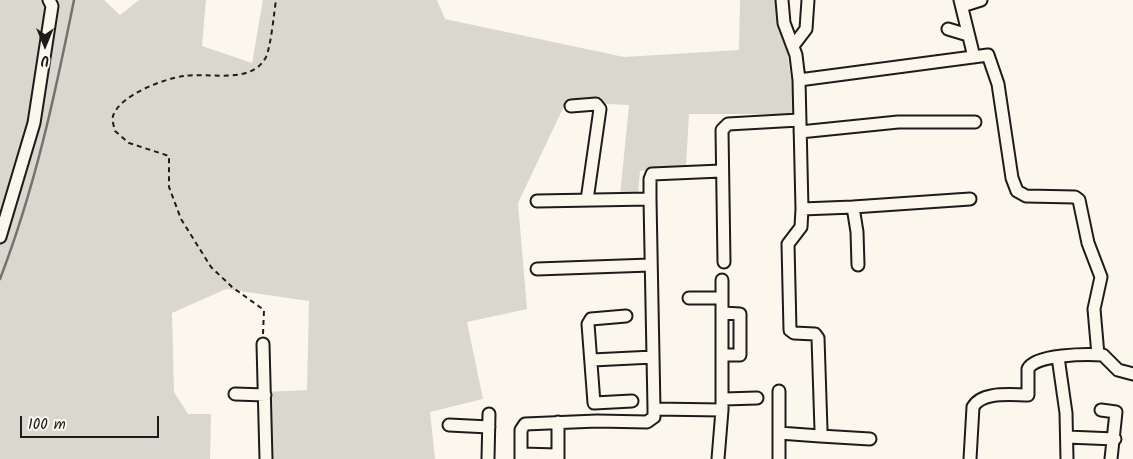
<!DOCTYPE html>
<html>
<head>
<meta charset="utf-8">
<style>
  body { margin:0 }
  #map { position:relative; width:1133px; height:459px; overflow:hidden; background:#fbf7ec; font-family:Kalam,sans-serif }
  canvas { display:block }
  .north { position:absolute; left:20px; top:20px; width:50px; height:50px; -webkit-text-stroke:4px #fbf7ec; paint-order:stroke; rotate:180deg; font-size:14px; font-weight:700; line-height:20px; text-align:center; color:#1c1c1c }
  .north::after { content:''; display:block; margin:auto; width:18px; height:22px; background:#1c1c1c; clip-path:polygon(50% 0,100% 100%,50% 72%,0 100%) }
  .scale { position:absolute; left:20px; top:416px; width:139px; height:22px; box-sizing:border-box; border:2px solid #1c1c1c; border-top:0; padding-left:6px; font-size:15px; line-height:18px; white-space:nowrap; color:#1c1c1c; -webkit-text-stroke:4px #fbf7ec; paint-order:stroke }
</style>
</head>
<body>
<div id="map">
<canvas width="1133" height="459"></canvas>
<div class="north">U</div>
<div class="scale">100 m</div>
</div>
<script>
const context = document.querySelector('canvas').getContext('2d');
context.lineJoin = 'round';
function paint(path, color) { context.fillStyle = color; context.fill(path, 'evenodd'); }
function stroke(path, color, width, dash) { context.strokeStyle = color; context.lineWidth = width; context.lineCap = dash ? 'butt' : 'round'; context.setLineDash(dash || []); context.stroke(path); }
const green = new Path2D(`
  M0,0H104L120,15L139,0H206L202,46L252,63L263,0H437L445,19L624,57L739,50L740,0H780L796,114H689L686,166L640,171L638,195L620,196L629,105L566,102L518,203L527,309L467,322L483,399L430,412L435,459H265V392L307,390L309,301L226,289L172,313L174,392L188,414H211L210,459H0Z`);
const stream = new Path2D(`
  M0,279C35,188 55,95 74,0`);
const path = new Path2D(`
  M263,334L264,310L232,287L211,267L181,219L169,187V156L129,143L115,131C114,127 112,121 113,116C120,95 163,79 184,76C208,72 252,85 266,57C271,46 274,13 276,0`);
const minor = new Path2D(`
  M960,0L974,57
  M962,6L981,0
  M948,29L968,35
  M793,46L806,29L808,0
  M799,80L988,55L998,84L1012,178L1017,191L1026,196L1075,197L1079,200L1088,243L1101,277L1094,309L1098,355
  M571,106L596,104L600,109L587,200
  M800,132L898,122H975
  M537,201L650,199
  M853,207L970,199
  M802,209L853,207L857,232L858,265
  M0,237L34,123L52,6L49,0
  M724,262L722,130L728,124L799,120
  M537,269L650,265
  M722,280V410
  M689,298H722
  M723,313L740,314V355H724
  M626,316L591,319L588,324L594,403L632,401
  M263,344L266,459
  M1058,357L1066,413L1067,459
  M592,360L653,357
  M235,394L265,395
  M724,399L757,398
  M1101,410L1116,412L1111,459
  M449,425L489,427
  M779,433L820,436L821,430L818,338L815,334L794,333L790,330L788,244L801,227L802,209L799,80L796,55L784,23L782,0
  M820,436L870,439
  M1067,437L1115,439
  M521,454L558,455
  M488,459L489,414
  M521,459V430L525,424L597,421L647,422L654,417V409
  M558,459V422
  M718,459L722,410L654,409L650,199V179L652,174L721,171
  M779,459V391
  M970,459L973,407C982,391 1011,395 1028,395V369C1035,354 1087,354 1103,355L1118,370L1133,374`);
paint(green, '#dad7ce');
stroke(stream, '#74726e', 2.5);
stroke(minor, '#1c1c1c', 15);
stroke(path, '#1c1c1c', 2, [5, 4]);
stroke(minor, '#fbf7ec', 11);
</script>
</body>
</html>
